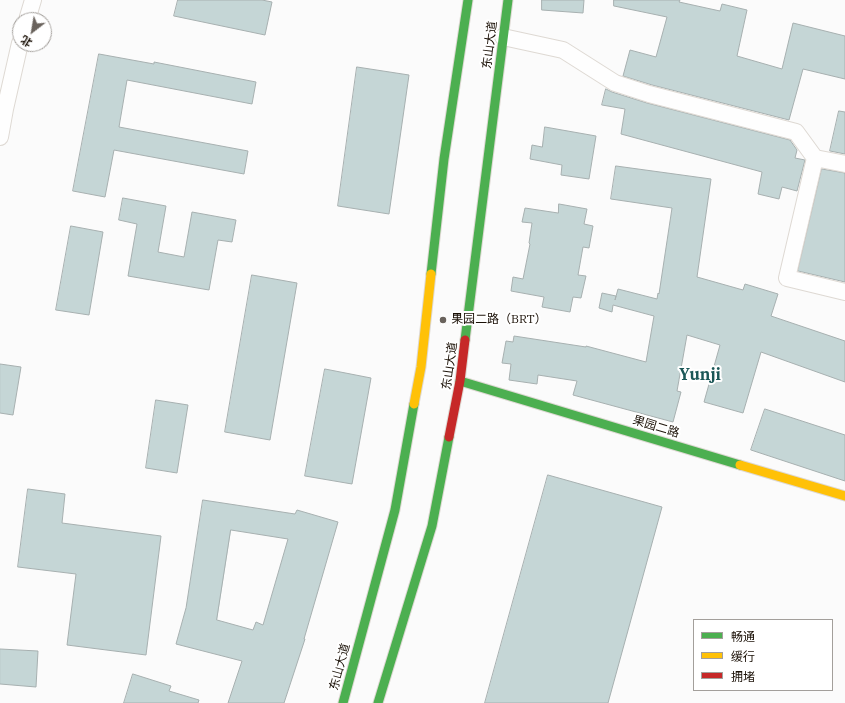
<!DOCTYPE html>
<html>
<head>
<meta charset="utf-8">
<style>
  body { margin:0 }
  #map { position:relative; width:845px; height:703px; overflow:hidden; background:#fbfbfb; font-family:"IBM Plex Serif","Noto Sans SC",serif }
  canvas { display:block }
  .legend { position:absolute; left:693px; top:619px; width:140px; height:72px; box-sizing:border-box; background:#fff; border:1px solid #a39f9b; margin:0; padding:5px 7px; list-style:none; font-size:12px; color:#1a1006 }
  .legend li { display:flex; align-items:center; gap:8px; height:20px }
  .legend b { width:20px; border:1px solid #a39f9b }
  .north { position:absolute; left:12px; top:12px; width:40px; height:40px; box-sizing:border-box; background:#fff; border:1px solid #a39f9b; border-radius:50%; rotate:211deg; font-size:11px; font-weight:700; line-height:16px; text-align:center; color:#1a1006 }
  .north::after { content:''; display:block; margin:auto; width:14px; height:18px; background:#69625c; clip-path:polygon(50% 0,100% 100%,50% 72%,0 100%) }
</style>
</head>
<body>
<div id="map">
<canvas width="845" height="703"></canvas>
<ul class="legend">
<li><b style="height:5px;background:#4caf50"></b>畅通</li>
<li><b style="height:5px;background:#ffc107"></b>缓行</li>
<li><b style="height:5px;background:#c62828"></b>拥堵</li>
</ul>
<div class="north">北</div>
</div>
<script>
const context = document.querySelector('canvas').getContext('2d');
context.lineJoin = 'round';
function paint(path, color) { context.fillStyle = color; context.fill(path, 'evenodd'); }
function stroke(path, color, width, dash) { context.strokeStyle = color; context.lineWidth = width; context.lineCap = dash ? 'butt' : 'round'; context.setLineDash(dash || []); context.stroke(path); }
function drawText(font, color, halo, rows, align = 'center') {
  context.font = font + ' "IBM Plex Serif","Noto Sans SC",serif'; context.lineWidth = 4; context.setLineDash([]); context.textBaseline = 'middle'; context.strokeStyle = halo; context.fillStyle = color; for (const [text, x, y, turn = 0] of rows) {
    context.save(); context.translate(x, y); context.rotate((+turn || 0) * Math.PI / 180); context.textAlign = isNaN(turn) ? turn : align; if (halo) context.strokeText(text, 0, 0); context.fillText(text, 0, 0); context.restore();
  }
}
const building = new Path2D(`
  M178,0H262L272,2L265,35L174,16Z
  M542,0H584L583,13L542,10Z
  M614,0H680L679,2L720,11L722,4L747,10L737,56L782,69L793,23L845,36V79L803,69L789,120L652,85L623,76L630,50L656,57L667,17L614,6Z
  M99,54L154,64V62L256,82L252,104L127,80L119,127L248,151L244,174L114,150L105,197L73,191Z
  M357,67L409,75L389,214L338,206Z
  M606,89L612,92L647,103L790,140L797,150L795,158L805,160L797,191L782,187L779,199L758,194L762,172L621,134L625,109L602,105Z
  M839,111L845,112V154L830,151Z
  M545,127L596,136L589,179L561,175L562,165L530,159L532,145L542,147Z
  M616,166L711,179L697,277L743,290L745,284L778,294L771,316L845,341V382L761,352L743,413L704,402L720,345L687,335L677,391L681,392L673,422L573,395L577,381L538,375L537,384L509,380L511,364L502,363L506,341L513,342L514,336L586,347V346L646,362L654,316L613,305L612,312L599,308L602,293L616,296L615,300L618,289L657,299L658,293L659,294L672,208L611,199Z
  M822,169L845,173V282L798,271Z
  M123,198L166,206L158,252L184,257L192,212L236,220L232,242L218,240L209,290L128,276L137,224L119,220Z
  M559,204L587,209L584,224L593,226L589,248L583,247L578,275L586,276L581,298L573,297L570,312L542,307L544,297L511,291L513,277L523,279L530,244L529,243L532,223L522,222L525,208L558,213Z
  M71,226L103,232L89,315L56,310Z
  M252,275L297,283L270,440L225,432Z
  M0,364L21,367L13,415L0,413Z
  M325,369L371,378L352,484L305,476Z
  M156,400L188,405L177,473L146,468Z
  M765,409L845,435V481L751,450Z
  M548,475L662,507L608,703H485Z
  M28,489L65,494L62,523L161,536L146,655L67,645L76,574L18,567Z
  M203,500L295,514L297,510L338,522L304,639H305L284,703H228L242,661L176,644L186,608ZM231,530L288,539L263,625L256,622L253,630L217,620Z
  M0,649L38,651L36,687L0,684Z
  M133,674L171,686L169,691L199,700L198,703H124Z`);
const street = new Path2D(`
  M27,20L33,0
  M503,37L563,50L615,83L649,94L796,132L815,158L787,278L845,292
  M0,137L5,109L20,43
  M815,158L845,164`);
const fast = new Path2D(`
  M431,274L444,159L468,0
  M465,340L508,0
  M460,381L740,465
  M343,703L395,510L414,404
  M378,703L432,526L449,437`);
const slow = new Path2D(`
  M414,404L421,367L431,274
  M740,465L845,496`);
const jam = new Path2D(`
  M449,437L460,381L465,340`);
const markers = [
  [443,320,4,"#69625c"]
];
const streetNames = [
  ["东山大道",490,45,-83],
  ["东山大道",450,366,-82],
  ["果园二路",656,427,17],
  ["东山大道",340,667,-75]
];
const poiNames = [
  ["果园二路（BRT）",451,320]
];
const districtNames = [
  ["Yunji",700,375]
];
paint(building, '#c5d6d6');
stroke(building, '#a7b0b0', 1);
stroke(street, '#ded9d3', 18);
stroke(fast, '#ded9d3', 11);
stroke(slow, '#ded9d3', 11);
stroke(jam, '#ded9d3', 11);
stroke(street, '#fefefe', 16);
stroke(fast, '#4caf50', 9);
stroke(slow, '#ffc107', 9);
stroke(jam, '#c62828', 9);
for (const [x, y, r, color] of markers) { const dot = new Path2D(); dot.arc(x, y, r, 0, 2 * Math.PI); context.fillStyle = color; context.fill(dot); stroke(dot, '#fff', 1.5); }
drawText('12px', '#1a1006', '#fff', streetNames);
drawText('12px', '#1a1006', '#fff', poiNames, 'left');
drawText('bold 16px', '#1b5757', '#fff', districtNames);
</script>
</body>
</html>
